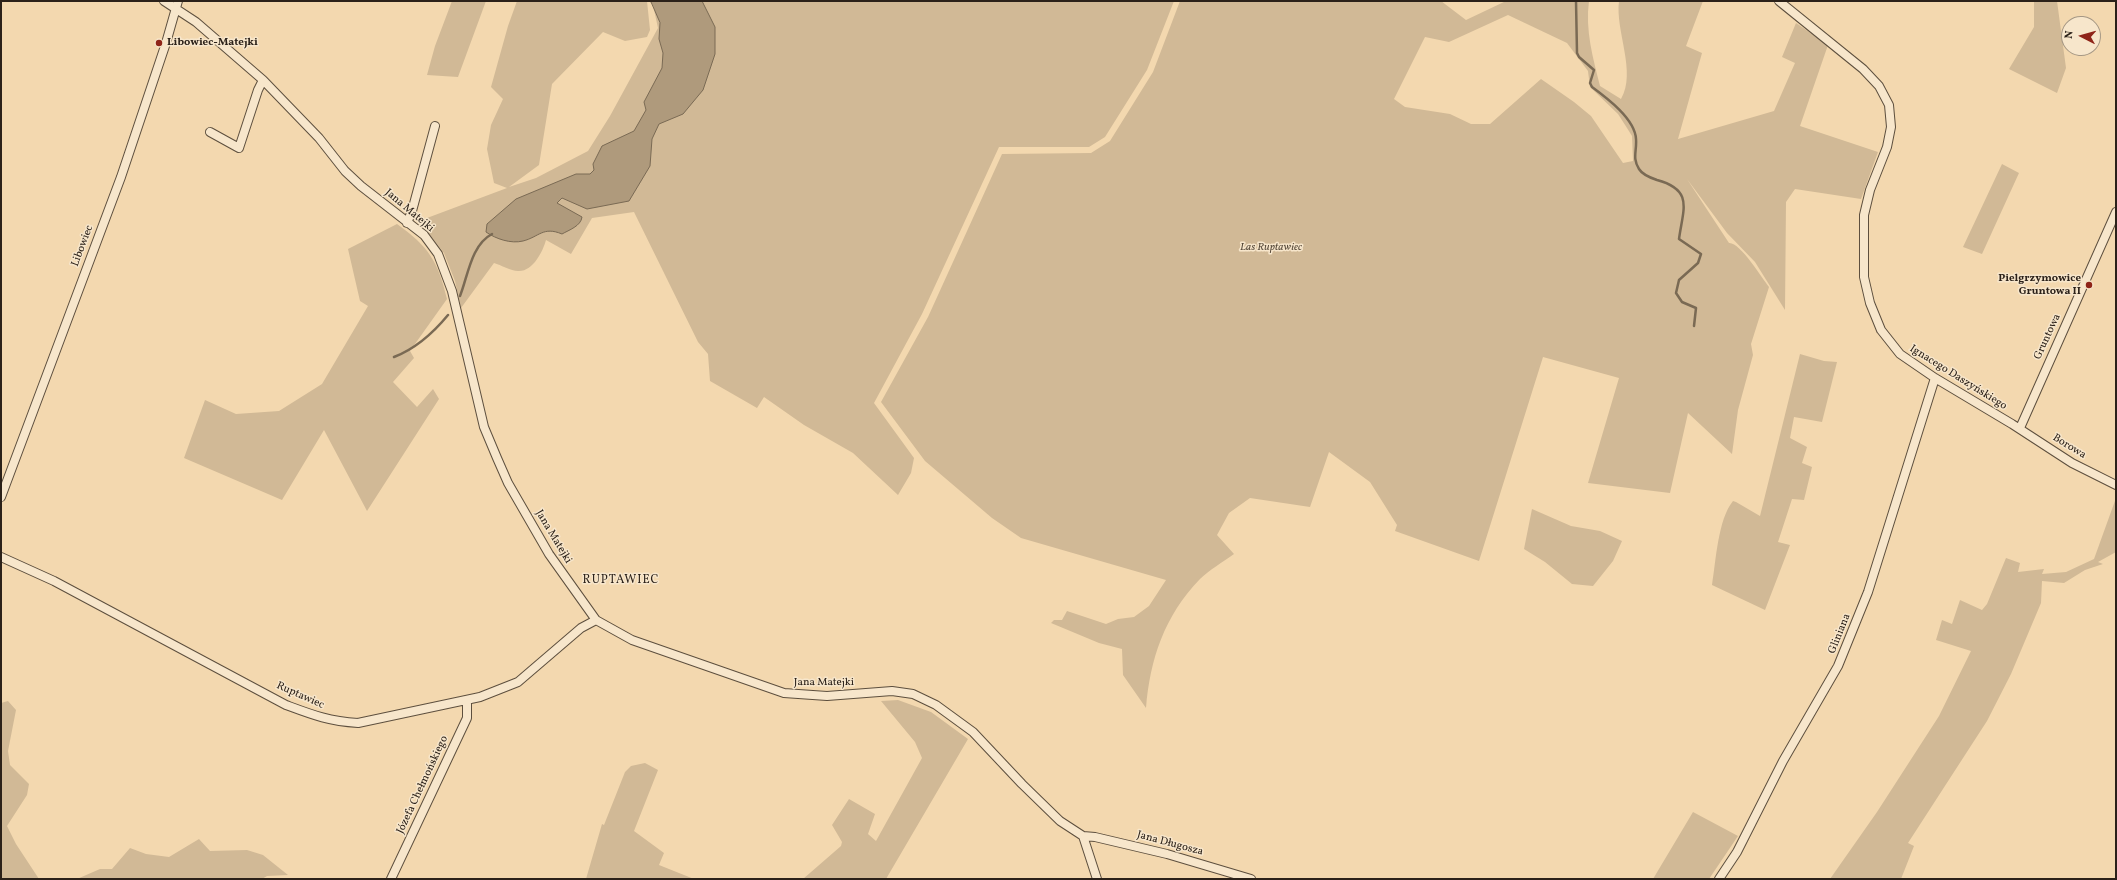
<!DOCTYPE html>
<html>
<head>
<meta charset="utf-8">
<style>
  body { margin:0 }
  #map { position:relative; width:2117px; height:880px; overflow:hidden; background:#f3d8af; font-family:Vollkorn,serif }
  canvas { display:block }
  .frame { position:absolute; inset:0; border:2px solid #2b2119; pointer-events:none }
  .north { position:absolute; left:2061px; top:16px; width:40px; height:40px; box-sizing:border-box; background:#f7e6cb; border:1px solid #a59784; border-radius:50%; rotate:276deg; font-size:11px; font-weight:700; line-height:16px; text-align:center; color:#2b2119 }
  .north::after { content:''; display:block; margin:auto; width:14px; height:18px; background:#8f2418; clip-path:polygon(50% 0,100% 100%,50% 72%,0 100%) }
</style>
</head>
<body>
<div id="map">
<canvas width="2117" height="880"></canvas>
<div class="frame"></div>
<div class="north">N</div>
</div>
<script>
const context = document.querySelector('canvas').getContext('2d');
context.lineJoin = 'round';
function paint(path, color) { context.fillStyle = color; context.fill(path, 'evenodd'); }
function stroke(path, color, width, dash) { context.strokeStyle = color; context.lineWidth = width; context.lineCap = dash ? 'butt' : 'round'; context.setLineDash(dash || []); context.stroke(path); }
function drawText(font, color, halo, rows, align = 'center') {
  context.font = font + ' Vollkorn,serif'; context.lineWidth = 3; context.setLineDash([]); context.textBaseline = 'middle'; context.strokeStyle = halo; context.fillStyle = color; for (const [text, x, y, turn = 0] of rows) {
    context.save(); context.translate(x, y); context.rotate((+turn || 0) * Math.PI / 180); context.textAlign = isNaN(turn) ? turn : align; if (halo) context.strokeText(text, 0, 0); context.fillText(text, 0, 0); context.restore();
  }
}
const green = new Path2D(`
  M452,1H486L458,77L427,75L435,46Z
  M517,1H647L650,30L647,37L625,41L603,32L552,84L539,165L509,187L536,178L588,151L610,116L658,28L653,5L649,1H1174L1147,70L1105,137L1089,147H999L922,314L874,403L914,458L911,473L898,495L853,453L804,425L764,397L757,408L710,381L708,354L698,342L634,212L592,218L571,254L546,240C543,251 533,272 518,271C511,271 501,265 494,263L461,308L455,281L444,253L419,221L507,188L494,183L487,149L491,125L503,99L491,87L508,26Z
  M1180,1H1441L1466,20L1506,1H1589C1585,30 1593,58 1600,86L1621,99C1637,72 1615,31 1619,1H1703L1686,46L1702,53L1678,139L1774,111L1795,63L1782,57L1796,23L1828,45L1800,126L1878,152L1861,199L1795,189L1786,202L1785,310L1755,262L1727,233L1687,179L1729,243C1740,242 1762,278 1769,287L1751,344L1753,355L1738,410L1732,454L1688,413L1670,493L1588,483L1619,378L1543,357L1479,561L1395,531L1397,525L1370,482L1329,452L1310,507L1250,498L1229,513L1217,535L1234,554C1223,562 1209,570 1200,579C1164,616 1150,660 1146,708L1123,675L1122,649L1099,643L1051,623L1054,620H1062L1067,611L1106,624L1118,619L1134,617L1149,606L1166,580L1021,538L992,518L925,461L881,402L928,317L1002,154L1091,153L1110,141L1153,72ZM1508,15L1567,43L1588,71L1590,87L1618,114L1627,128L1632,136L1633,161L1623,163L1591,116L1574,102L1541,79L1490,124H1471L1450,114L1405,107L1394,99L1425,37L1449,42Z
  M2034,1H2057L2066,68L2057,93L2009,69L2034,27Z
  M2002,164L2019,173L1982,254L1963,247Z
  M397,224C429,247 438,261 447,299L410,351L414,358L393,382L417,407L433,389L439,399L367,511L324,430L282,500L184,458L205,400L236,414L279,411L322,384L368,306L360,301L348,249Z
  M1800,354L1824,361L1837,362L1822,422L1794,417L1790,438L1807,447L1802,463L1812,467L1804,500L1792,499L1778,542L1790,545L1765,610L1712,585C1716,561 1718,519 1733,501L1736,502L1760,516Z
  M2116,498V552L2098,562L2103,564L2085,570L2064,583L2042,581L2041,603L2011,674L1987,721L1908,843L1914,846L1901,879H1830L1877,812L1939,716L1971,651L1936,640L1942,620L1952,624L1960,600L1982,610L1987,604L2006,558L2020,563L2018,572L2044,569L2042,574L2066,572L2094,559Z
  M1532,509L1571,526L1600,531L1622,541L1613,561L1593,586L1572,584L1545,562L1524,549Z
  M898,700L931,712L968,739L886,879H803L841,846L842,842L832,825L849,799L875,814L868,834L876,841L922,758L915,742L881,701Z
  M8,701L16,710L8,751L10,765L29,784L27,795L7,826L16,844L39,879H1V703Z
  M645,763L658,770L634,831L664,853L659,865L694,879H586L602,824L604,825L625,772L631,766Z
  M1693,812L1738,836L1709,879H1653Z
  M199,839L210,851L247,850L263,855L288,875L267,876L262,879H77L100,869H112L130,848L146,854L169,857Z`);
const water = new Path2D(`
  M651,1H702L715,27V54L703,90L683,114L659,124L652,139L650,166L629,201L587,209L562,198L557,203L582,217C581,226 569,230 562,234C543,226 539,237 523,241C511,244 496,239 486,232L487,224L516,199L576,174H590L594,170L593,164L602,146L634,131L646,110L644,102L662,68L663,53L659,39L660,23Z`);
const stream = new Path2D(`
  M1576,1L1577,53L1579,57L1594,70L1590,83L1592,87C1607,98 1635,119 1636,139C1637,151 1632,158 1639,169C1642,174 1651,178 1657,180C1694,190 1683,209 1679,239L1701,254L1698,263L1679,280L1676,293L1682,302L1696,308L1694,326
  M460,296C468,276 471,245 492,234
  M394,357C415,349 434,332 448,315`);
const minor = new Path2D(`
  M164,1L196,22L263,80L319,138L345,171L361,186L424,235L438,254L452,291L484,427L497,458L508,483L549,554L596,620L632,640L784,693L827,696L892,691L913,694L936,705L973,732L1022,784L1060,821L1083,836L1097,879
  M1779,1L1863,69L1879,86L1889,105L1891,127L1887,147L1870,190L1864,215V277L1870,303L1881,330L1900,354L1935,378L2012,424L2072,463L2116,485
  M210,132L239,148L258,90L263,80
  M407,223L412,211L435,126
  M2020,428L2116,212
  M1,497L121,177L166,43L178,1
  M1,557L54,581L286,705C313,715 328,721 358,723L480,697L518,682L581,628L596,620
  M1083,836L1095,837L1167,854L1251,879
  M391,879L467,718V700
  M1719,879L1737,852L1783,761L1838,666L1868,592L1935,378`);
const markers = [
  [159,43,4,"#8f2418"],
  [2089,285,4,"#8f2418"]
];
const poiNames = [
  ["Libowiec-Matejki",167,43],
  ["Pielgrzymowice",2081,279,"right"],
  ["Gruntowa II",2081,292,"right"]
];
const streetNames = [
  ["Jana Matejki",409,211,40],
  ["Libowiec",83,246,-69],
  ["Gruntowa",2048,337,-65],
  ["Ignacego Daszyńskiego",1958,378,32],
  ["Borowa",2069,447,32],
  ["Jana Matejki",553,537,59],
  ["Gliniana",1840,634,-68],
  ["Jana Matejki",824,683],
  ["Ruptawiec",300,696,24],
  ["Józefa Chełmońskiego",423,785,-65],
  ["Jana Długosza",1170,844,15]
];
const parkNames = [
  ["Las Ruptawiec",1271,248]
];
const neighbourhoodNames = [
  ["RUPTAWIEC",621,581]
];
paint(green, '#d1b996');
paint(water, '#af9a7c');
stroke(water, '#7a6a54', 1);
stroke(stream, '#7a6a54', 2.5);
stroke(minor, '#5d4f3e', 10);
stroke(minor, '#f7e6cb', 8);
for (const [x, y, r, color] of markers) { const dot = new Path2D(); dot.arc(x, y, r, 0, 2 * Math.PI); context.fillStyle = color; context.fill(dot); stroke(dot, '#f7e6cb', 1.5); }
drawText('bold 11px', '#2b2119', '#f7e6cb', poiNames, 'left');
drawText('11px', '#2b2119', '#f7e6cb', streetNames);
drawText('italic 11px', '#544738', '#f7e6cb', parkNames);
context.letterSpacing = '1px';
drawText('12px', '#2b2119', '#f7e6cb', neighbourhoodNames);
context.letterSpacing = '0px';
</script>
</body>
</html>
